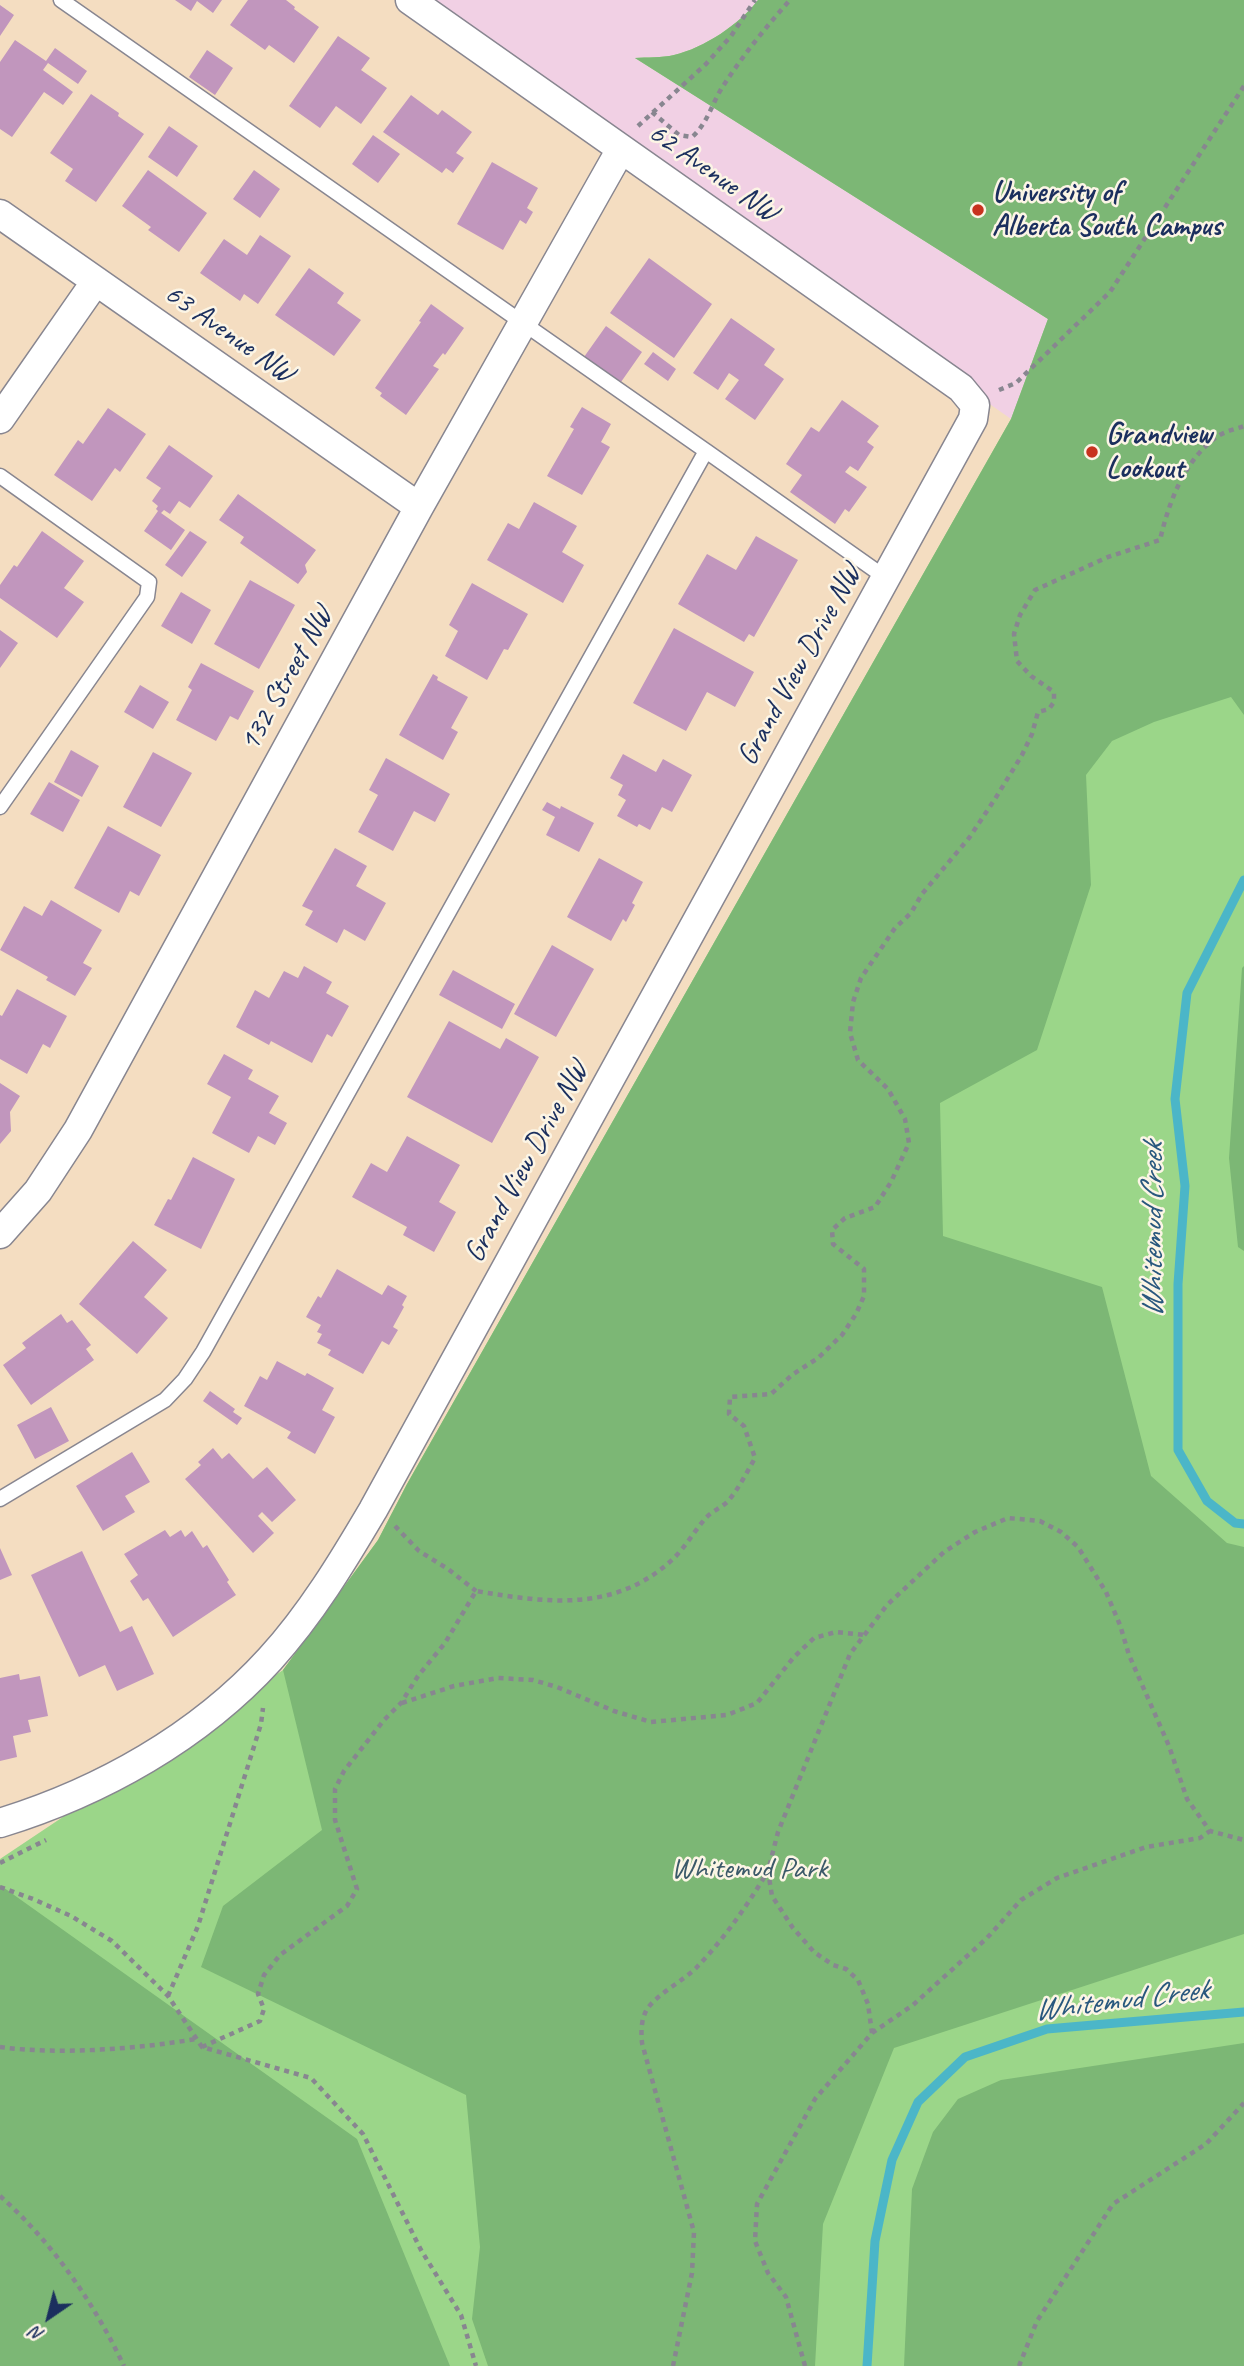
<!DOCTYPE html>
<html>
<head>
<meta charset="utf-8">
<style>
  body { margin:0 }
  #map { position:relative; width:1244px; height:2366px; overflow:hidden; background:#f4ddc1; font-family:Caveat,sans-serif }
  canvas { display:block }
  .north { position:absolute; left:14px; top:2282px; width:70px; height:70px; -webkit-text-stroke:5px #fcf5e5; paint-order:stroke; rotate:215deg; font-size:19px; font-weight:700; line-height:28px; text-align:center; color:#1b2f5e }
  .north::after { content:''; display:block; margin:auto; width:24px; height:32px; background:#1b2f5e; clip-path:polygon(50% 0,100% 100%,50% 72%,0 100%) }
</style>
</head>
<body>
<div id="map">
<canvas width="1244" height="2366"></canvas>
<div class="north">N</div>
</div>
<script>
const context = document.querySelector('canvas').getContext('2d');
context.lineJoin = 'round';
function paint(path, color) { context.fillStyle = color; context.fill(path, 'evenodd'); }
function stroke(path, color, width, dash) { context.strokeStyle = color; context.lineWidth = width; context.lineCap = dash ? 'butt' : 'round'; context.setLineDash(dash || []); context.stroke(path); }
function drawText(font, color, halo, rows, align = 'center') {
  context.font = font + ' Caveat,sans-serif'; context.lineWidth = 5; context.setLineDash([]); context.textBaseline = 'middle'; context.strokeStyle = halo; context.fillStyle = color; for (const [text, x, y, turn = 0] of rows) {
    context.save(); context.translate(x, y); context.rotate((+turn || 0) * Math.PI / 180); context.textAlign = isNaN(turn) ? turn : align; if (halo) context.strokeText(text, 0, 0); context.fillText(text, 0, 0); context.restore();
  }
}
const built = new Path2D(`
  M414,0H1244L1011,419Z`);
const green = new Path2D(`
  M758,0H1244V2366H0V1859L283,1670L378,1540L407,1484L1011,419L1048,319L635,58C647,57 662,58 674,55C704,48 740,24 758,0Z`);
const forest = new Path2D(`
  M758,0H1244V715L1231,697L1154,722L1112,741L1086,775L1091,885L1037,1050L940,1103L943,1236L1102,1287L1151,1476L1227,1543L1244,1547V1934L894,2048L823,2224L815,2366H488L472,2319L480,2247L466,2095L201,1967L223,1906L322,1830L283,1670L378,1540L407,1484L1011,419L1048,319L635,58C647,57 662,58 674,55C704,48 740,24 758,0Z
  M1244,966V1251L1238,1247L1229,1158L1242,968Z
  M0,1885L357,2139L450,2366H0Z
  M1244,2043V2366H904L912,2189L933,2132L958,2099L1001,2080Z`);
const stream = new Path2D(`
  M1244,880L1187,993L1175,1099L1185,1186L1178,1284V1450L1207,1501L1235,1523L1244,1524
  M867,2366L875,2241L892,2160L918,2102L965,2057L1047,2029L1244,2012`);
const building = new Path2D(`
  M175,0H222L213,13L197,1L191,11Z
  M248,0H286L295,7L294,9L319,27L294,63L269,45L265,50L230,25Z
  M0,5L14,15L0,36Z
  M338,36L370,58L361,70L387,88L361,124L336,106L320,128L289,106Z
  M15,40L46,61L55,48L87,71L78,84L48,63L43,70L73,92L63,105L44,92L12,137L0,129V62Z
  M207,50L233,68L215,95L189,77Z
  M91,94L119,113L118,116L144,134L96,202L65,181L73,169L50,153Z
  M411,95L438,115L442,110L472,132L456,153L464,158L453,173L446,168L442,173L383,132Z
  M169,126L198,146L177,177L148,157Z
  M373,135L400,154L378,183L352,164Z
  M492,162L538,188L527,208L533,212L526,224L520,220L503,250L457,224Z
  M148,170L207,213L179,252L148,230L151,227L122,206Z
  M254,170L280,189L260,218L233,199Z
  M260,235L291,256L258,304L244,294L240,301L200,273L224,239L247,255Z
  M649,258L712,304L674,358L610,313Z
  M309,268L344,293L337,303L361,320L334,356L275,315Z
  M431,304L464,328L445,355L443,353L433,366L439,369L406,415L380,396L382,393L375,388L421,322L419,321Z
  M731,318L775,349L764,365L784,379L755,420L725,399L739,380L729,373L718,390L693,373Z
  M606,326L642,352L621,382L584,357Z
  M653,352L676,369L668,381L644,364Z
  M842,400L879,426L867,442L874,447L858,471L850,466L845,472L867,487L849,512L845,509L835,524L790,492L802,475L786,464L811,427L819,432Z
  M582,407L611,424L601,442L610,447L582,495L547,476L574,429L570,427Z
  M108,408L146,434L120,472L115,468L92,501L54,475L78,440L83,444Z
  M169,445L213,476L190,508L179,501L170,514L164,510L161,513L185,530L171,550L144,531L158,511L156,509L158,506L152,501L161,488L146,478Z
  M238,494L316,550L305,565L307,572L298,584L240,543L244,537L219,520Z
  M534,502L577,526L562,552L584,565L563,603L487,560L508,523L519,529Z
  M42,531L84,561L64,588L84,602L57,638L0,598V585L14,565L17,567Z
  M190,531L207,542L182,577L165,565Z
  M756,536L798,560L754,637L749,634L744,642L678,604L707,554L736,570Z
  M250,580L295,605L259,669L214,644Z
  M472,583L528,614L508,650L504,649L487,680L445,656L458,631L449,625Z
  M181,592L211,610L192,644L161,626Z
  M674,628L754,672L735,707L707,692L686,731L633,703Z
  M0,630L18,643L0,668Z
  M201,663L254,691L238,720L230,716L216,741L176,720L192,690L188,687Z
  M433,674L438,677L437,680L468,697L451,728L458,732L443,760L399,735Z
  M140,685L169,702L153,729L124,712Z
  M71,750L99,766L82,797L54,782Z
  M153,752L192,773L161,827L123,807Z
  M623,754L656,772L663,759L692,775L672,812L662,807L650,830L639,824L637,827L617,816L626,800L618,795L623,785L610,778Z
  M386,758L450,794L435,822L414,811L393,851L358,832L378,795L369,790Z
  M49,782L80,800L63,832L30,814Z
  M547,802L560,809L561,806L594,823L579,852L546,835L555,817L542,810Z
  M108,826L161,855L139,896L130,891L119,913L74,888Z
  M335,848L367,866L356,886L386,903L365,941L344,929L337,943L305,925L313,911L302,906Z
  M599,858L643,882L632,903L635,905L626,922L623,919L611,941L567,917Z
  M51,900L102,930L83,963L92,968L75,996L46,980L48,977L0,950L24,906L42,916Z
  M552,945L594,969L556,1037L514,1014Z
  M304,966L332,982L326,993L349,1006L332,1037L327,1034L312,1063L271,1041L269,1045L236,1027L255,990L269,998L284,971L298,978Z
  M453,970L515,1004L502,1029L439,995Z
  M17,989L67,1016L50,1048L43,1044L27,1074L0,1059V1015L2,1016Z
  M449,1021L500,1049L506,1038L539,1057L492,1143L407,1097Z
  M224,1054L253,1070L248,1079L279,1096L269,1113L287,1123L275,1145L258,1136L249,1153L212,1133L231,1097L207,1084Z
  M0,1083L20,1096L10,1112L11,1131L0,1144Z
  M407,1136L460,1165L439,1202L456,1212L434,1252L403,1235L407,1227L352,1197L371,1163L387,1172Z
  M193,1157L235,1179L201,1249L154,1225L168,1199L171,1200Z
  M133,1241L167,1270L144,1297L168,1318L137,1354L79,1304Z
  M337,1269L382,1295L388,1285L407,1296L402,1305L404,1307L393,1327L398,1330L389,1345L382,1341L363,1374L328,1355L331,1350L317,1343L322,1334L317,1332L321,1325L306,1317L318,1296L321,1298Z
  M61,1314L67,1323L72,1320L91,1345L86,1349L94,1360L31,1405L3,1365L26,1348L22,1343Z
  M277,1361L305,1376L307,1373L334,1388L322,1410L335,1417L315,1454L287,1438L291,1432L244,1406L260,1376L267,1380Z
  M210,1391L235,1409L233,1412L242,1418L237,1425L203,1401Z
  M51,1407L69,1441L35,1459L17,1425Z
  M213,1448L222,1459L229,1453L253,1479L267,1467L296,1500L272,1522L262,1512L258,1516L274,1533L253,1553L185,1479L201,1465L198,1462Z
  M132,1452L150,1482L125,1496L135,1512L103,1531L76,1486Z
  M165,1530L170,1537L181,1530L185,1537L192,1531L203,1548L207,1545L229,1580L227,1582L236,1595L173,1637L148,1598L143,1601L130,1581L138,1575L124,1554Z
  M0,1548L12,1575L0,1580Z
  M82,1551L120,1632L132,1626L154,1674L117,1691L105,1665L79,1677L31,1575Z
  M19,1674L20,1680L40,1676L48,1716L28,1720L31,1732L13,1736L17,1757L0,1761V1678Z`);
const path = new Path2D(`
  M652,112L679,135L692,137C706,125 711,107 720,91C740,59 765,28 790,0
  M638,126L706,64L731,36L755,0
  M999,390L1016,383L1110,292L1244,86
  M395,1526L419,1551L448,1569L476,1591
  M402,1703L454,1686L498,1678L533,1680L557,1687L614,1711L651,1722L727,1715L757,1703L794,1657L814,1638L836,1632L865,1635
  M0,1863L46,1840
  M0,1887L33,1899L71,1916L112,1941L168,1996L202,2047L311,2078L363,2134L421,2250L461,2315L476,2366
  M168,1996L198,1926L261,1724L263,1708
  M872,2033L913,2005L934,1986L987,1938L1021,1900L1057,1878L1146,1847L1200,1838L1210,1831
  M0,2047C59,2055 137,2049 196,2039
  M202,2047L260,2021L264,2009L258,1994L264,1975L280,1955L347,1906L357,1889L335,1820V1789L344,1771L384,1720L401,1703L418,1676L445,1643L476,1591C548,1603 616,1613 674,1558C685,1547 694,1532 704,1520C711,1511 722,1508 729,1500C739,1488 747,1472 755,1458L744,1426L729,1414L730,1397L771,1394L792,1375L818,1358L842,1335L856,1314L864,1296V1269L833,1244L832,1230L845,1218L875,1207L891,1182L909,1143L905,1119L888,1089L858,1060L850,1033L853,1002L861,978L895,928L911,913L922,894L969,838L995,799L1022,755L1032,734L1038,712L1049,709L1054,702V692L1031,676L1017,661L1014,634L1020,615L1035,590L1108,557L1160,540C1169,501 1185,459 1218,436C1226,431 1236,429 1244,426
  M0,2196C53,2243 94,2303 124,2366
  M673,2366L692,2273L694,2232L642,2043C641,2032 641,2021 646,2011C654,1996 683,1981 696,1968C724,1939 747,1906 768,1871
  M805,2366L786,2297L768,2273L755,2241L757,2204L815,2099L872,2033L868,2004L858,1980L846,1969L833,1965L814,1952L793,1928L772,1896L768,1871L778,1832L850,1654L887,1605L944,1552L975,1532L1008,1518L1040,1521L1061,1532L1078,1547L1106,1592L1120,1625L1129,1655L1169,1746L1187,1799L1210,1831L1244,1840
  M1019,2366L1037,2321L1113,2204L1206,2144L1244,2103`);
const lane = new Path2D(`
  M61,0L706,451
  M0,476L149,582L147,597L0,807
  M0,1499L165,1400L185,1379L203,1352L706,451L886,578`);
const street = new Path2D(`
  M0,214L419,507
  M0,419L96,281
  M0,1234L38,1191L78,1130L419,507L621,149
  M0,1823C101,1792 199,1737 270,1659C311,1614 343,1561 373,1510L973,419L975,405L961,388L410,0`);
const markers = [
  [978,210,7,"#c8321e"],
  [1092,452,7,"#c8321e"]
];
const streetNames = [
  ["62 Avenue NW",713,173,35],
  ["63 Avenue NW",229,334,35],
  ["Grand View Drive NW",800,665,-61],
  ["132 Street NW",287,679,-61],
  ["Grand View Drive NW",527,1162,-61]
];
const poiNames = [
  ["University of",992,193],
  ["Alberta South Campus",992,227],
  ["Grandview",1106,435],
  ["Lookout",1106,469]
];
const parkNames = [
  ["Whitemud Park",749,1869]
];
const waterNames = [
  ["Whitemud Creek",1154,1230,-90],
  ["Whitemud Creek",1121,2001,-7]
];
paint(built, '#f1d0e4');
paint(green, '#9bd689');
paint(forest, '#7cb775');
stroke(stream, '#4bb6c8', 9);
paint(building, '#c196bd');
stroke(lane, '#888690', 17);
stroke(street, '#888690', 31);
stroke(path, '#888690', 4.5, [5, 5]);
stroke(lane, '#fff', 14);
stroke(street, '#fff', 28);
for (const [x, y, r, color] of markers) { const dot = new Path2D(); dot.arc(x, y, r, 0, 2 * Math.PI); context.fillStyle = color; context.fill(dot); stroke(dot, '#fcf5e5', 2.5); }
drawText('30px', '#1b2f5e', '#fcf5e5', streetNames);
drawText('bold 30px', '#1b2f5e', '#fcf5e5', poiNames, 'left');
drawText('30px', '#3b5969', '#fcf5e5', parkNames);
drawText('italic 32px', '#29587e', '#fcf5e5', waterNames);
</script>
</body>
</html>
